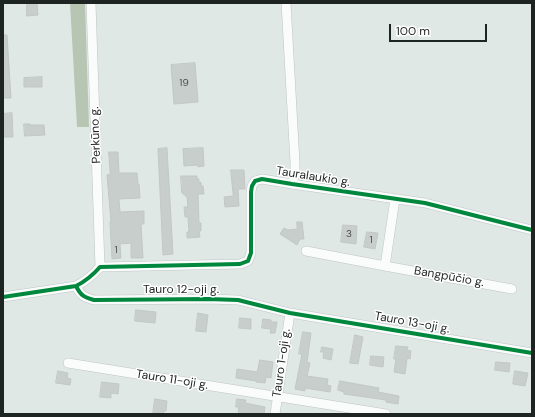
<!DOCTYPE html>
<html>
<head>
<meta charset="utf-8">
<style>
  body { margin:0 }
  #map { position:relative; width:535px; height:417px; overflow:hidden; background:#e0e8e6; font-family:"DM Sans",sans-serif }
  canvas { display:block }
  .frame { position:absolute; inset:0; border:4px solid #1e2422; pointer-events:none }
  .scale { position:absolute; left:389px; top:24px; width:98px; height:18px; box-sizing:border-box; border:2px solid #1e2422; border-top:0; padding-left:5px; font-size:12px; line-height:14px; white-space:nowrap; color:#1e2422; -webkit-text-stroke:3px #fff; paint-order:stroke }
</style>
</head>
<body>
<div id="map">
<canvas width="535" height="417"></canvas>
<div class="frame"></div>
<div class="scale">100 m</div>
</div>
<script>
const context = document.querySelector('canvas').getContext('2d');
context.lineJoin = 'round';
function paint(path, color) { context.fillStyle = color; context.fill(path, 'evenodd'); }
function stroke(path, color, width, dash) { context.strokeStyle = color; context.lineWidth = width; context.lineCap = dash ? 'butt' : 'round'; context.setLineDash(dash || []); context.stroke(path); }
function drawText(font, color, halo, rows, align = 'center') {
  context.font = font + ' "DM Sans",sans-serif'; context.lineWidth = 3; context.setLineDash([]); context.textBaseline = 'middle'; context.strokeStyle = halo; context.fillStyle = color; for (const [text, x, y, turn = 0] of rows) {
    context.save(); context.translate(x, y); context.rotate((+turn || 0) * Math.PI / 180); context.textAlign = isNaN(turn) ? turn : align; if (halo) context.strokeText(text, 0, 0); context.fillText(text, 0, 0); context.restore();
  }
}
const forest = new Path2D(`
  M70,3H85L89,127H77Z`);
const building = new Path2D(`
  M27,3H37L38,15L27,16Z
  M3,35H7L11,98H3Z
  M195,63L198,102L174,104L171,65Z
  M42,77V87H24V78Z
  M12,113L13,137H3V114Z
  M24,124H30V125H44L45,135L25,136Z
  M167,148L173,254L163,255L158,149Z
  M203,148L204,166L198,167V165L184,166L183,149Z
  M109,152H118L119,173H137L138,184H139L140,198L119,199L120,212L144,211V224H141L143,258H131V243L120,244L121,258L112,259L110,222H111L107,175L110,174Z
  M231,170H244L245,189H238L239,206L225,207L224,197L233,196Z
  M181,176H197V179H199V183L201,182V186H203L204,194H198L199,223H201V231H199L200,237L187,238V232H189L188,217H185L184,207H188L187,197L182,193Z
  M297,222H302L304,239H300L297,245L280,234L284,228L288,230L297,229Z
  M343,225L357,226L356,244L341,242Z
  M367,232L378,233L375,249L364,247Z
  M136,310L156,312L155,323L135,321Z
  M198,313L208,315L206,332L196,331Z
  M240,318L251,319V329L239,328Z
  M263,319L271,320V322H277L275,333H270L271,329L262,328Z
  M303,332L311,333L307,362L310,363L307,376L328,379L327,385L331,386L330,392L305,388V391L295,389L302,354H299Z
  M355,335L363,337L358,364L350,363Z
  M396,346L408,347L407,350L411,351L410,359L407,358L405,374L394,372L396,359H394Z
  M322,347L333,349L331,360L323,358L324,352H321Z
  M371,356L384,357L383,367L370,365Z
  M260,360L273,362L271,378L266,377L265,383L256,382V381L236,378L237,369L257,372Z
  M496,362L510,363L509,372L495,370Z
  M58,371L68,373L67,378L71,379L70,385L56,383Z
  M515,371L528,373L525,386L513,384Z
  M340,381L379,388L378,392L399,396L398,404L386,402V400L344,394V392L338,390Z
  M102,382L119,384L118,394L111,393V398L100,397Z
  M155,399L167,401L166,411H164L163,414H153Z
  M237,399L246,400L245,403L265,407L264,414H252L238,412L239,407H236Z`);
const minor = new Path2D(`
  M91,3L100,267
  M286,3L295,163V173L292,184
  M395,199L385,266L512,289
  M306,251L385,266
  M76,286C81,296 84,297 94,300L208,299L238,300L290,313L532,353
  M3,297L76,286C86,281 93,275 100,267L240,264L248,261L251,253V192L252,186L255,181L262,179L292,184L425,203L532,230
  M68,363L386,414
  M275,414L290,313`);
const cycleway = new Path2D(`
  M76,286C81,296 84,297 94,300L208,299L238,300L290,313L532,353
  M3,297L76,286C86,281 93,275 100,267L240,264L248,261L251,253V192L252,186L255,181L262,179L292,184L425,203L532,230`);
const numberNames = [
  ["19",184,83],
  ["3",349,234],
  ["1",371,240],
  ["1",116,250]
];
const streetNames = [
  ["Perkūno g.",96,135,-92],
  ["Tauralaukio g.",313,177,9],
  ["Bangpūčio g.",449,277,10],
  ["Tauro 12-oji g.",181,290],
  ["Tauro 13-oji g.",412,323,10],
  ["Tauro 1-oji g.",282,363,-82],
  ["Tauro 11-oji g.",172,380,9]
];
paint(forest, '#b6c6b3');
paint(building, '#c8cecb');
stroke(building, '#c1c7c4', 1);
stroke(minor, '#bec4c3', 10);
stroke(minor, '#fafcfb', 9);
stroke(cycleway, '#00873e', 4);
drawText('10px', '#4b514f', null, numberNames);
drawText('12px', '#1e2422', '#fff', streetNames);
</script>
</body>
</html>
